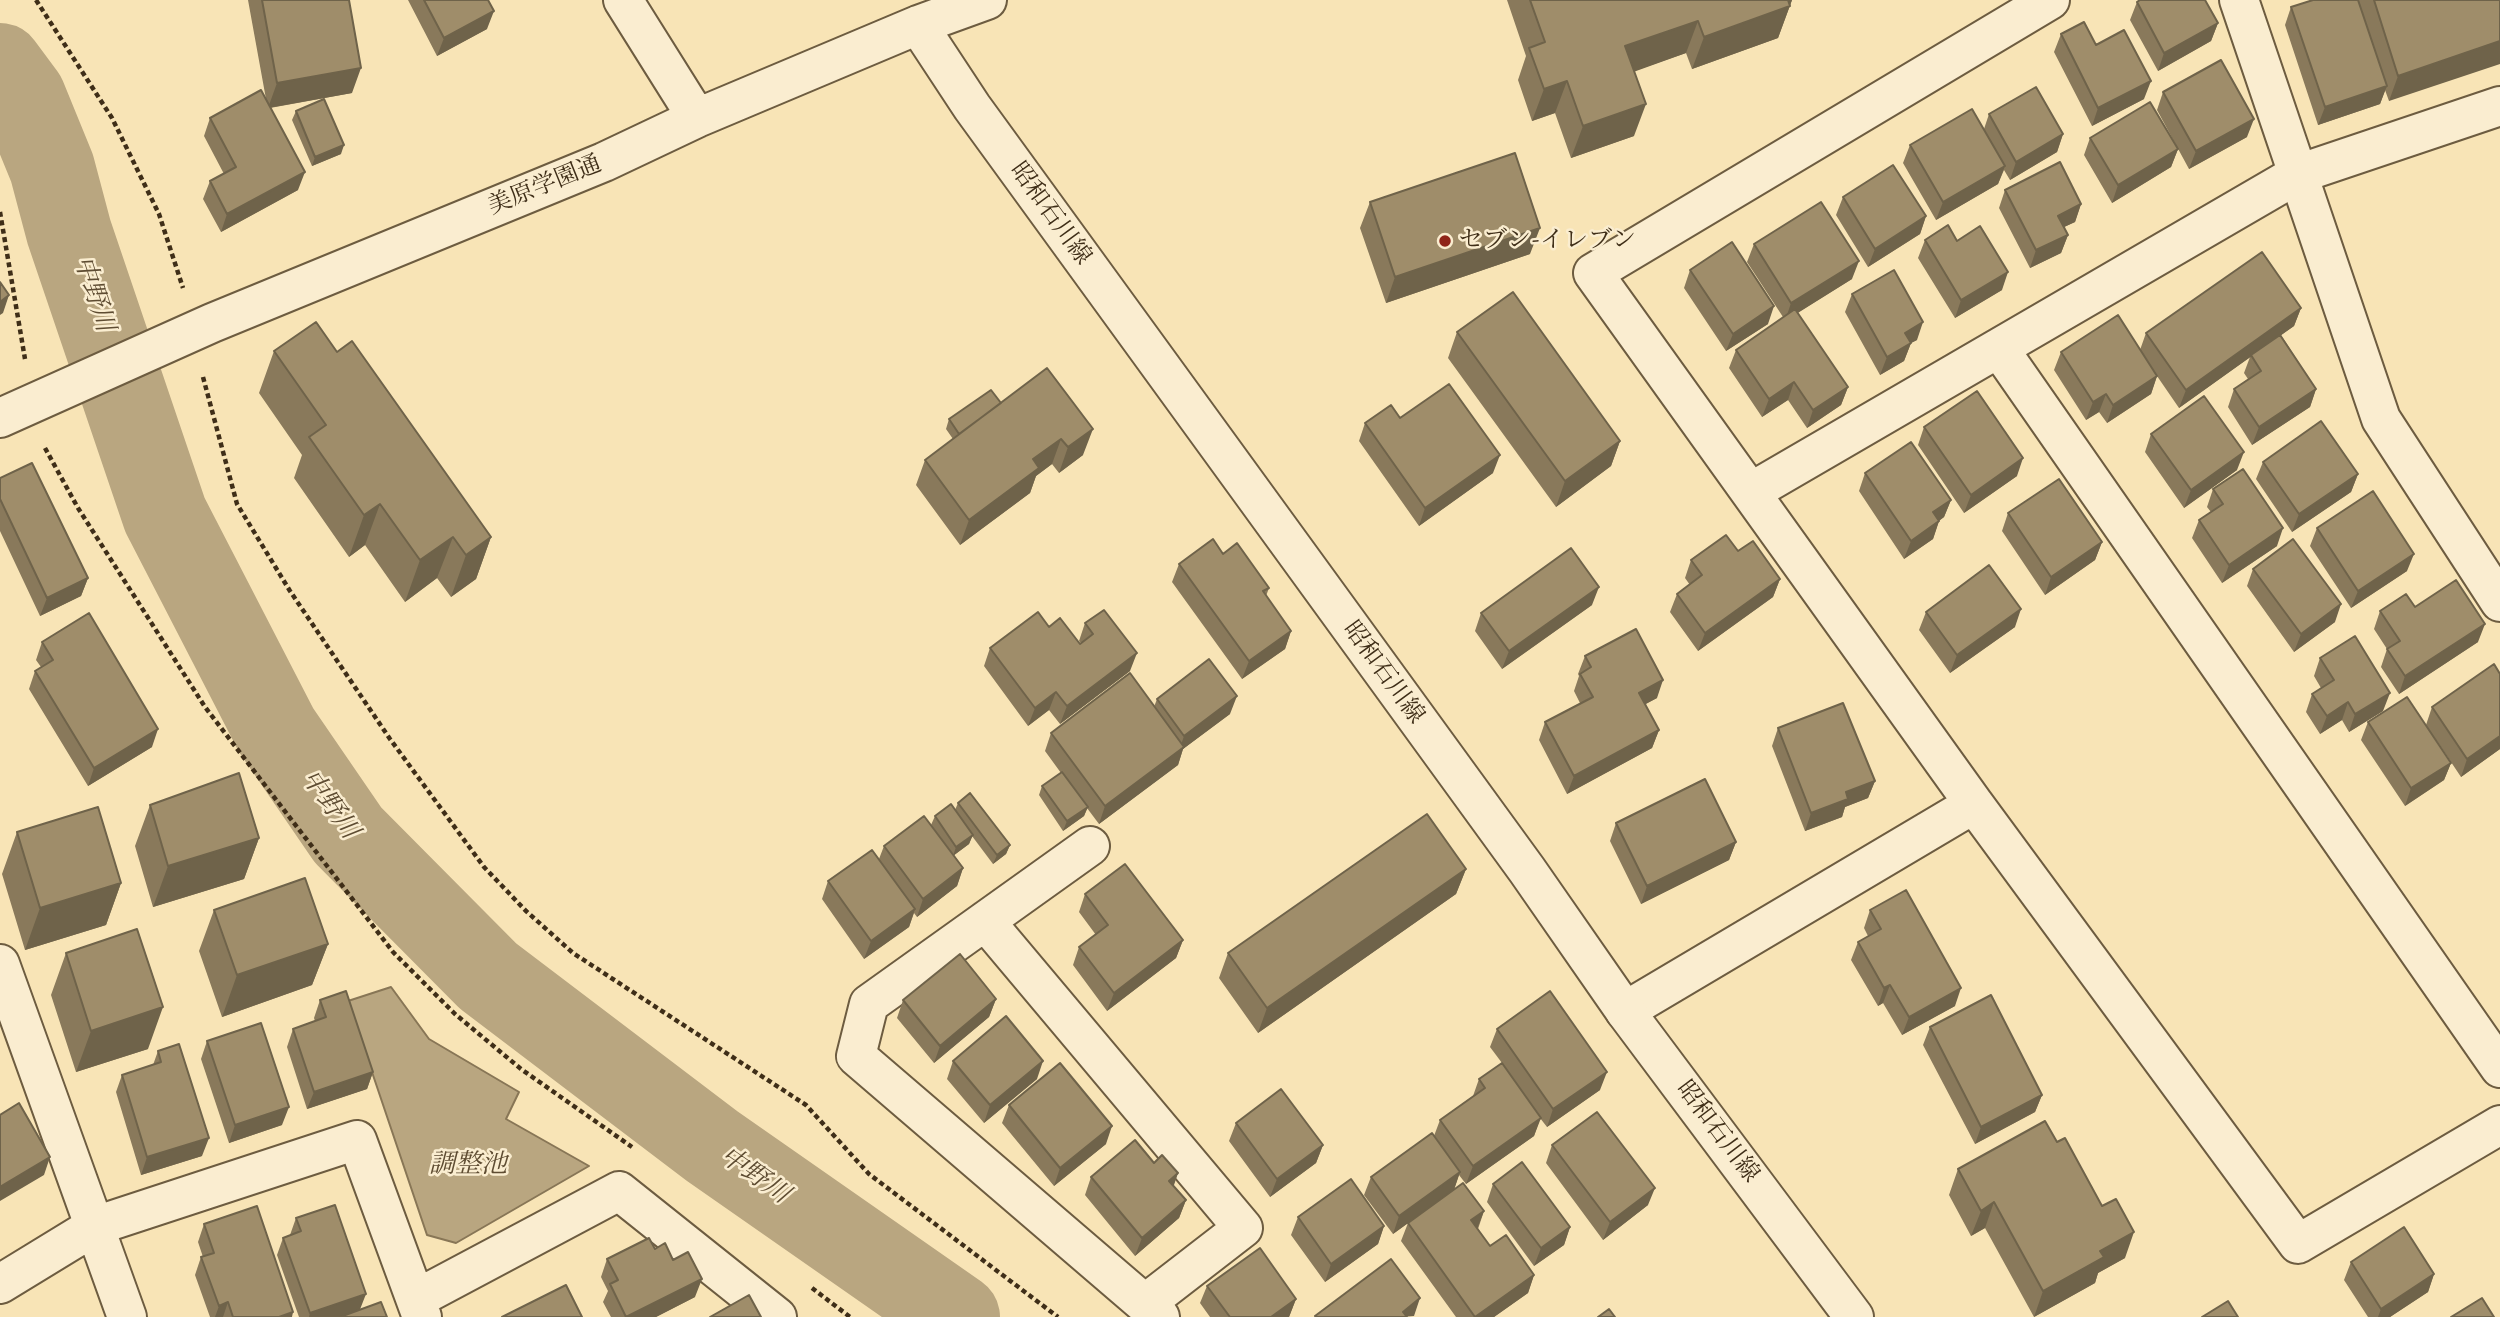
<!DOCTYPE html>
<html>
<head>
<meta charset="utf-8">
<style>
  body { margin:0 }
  canvas { display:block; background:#f8e4b6 }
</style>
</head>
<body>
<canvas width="2500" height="1317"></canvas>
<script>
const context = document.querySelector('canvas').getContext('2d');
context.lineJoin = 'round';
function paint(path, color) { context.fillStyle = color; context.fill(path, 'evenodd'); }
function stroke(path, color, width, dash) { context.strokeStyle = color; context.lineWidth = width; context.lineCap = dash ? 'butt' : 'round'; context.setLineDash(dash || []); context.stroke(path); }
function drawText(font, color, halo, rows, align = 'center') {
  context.font = font + ' Alegreya,"Noto Serif JP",serif'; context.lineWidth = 5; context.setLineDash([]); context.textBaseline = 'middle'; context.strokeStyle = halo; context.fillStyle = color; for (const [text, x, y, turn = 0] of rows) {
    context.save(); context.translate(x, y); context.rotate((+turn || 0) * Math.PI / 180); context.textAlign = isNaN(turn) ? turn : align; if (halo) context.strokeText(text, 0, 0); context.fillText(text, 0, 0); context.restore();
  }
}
const water = new Path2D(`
  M391,987L429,1039L519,1092L506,1119L589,1166L456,1243L427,1235L348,1001Z`);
const river = new Path2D(`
  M0,66L23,97L52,168L69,232L165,515L276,730L348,835L488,976L712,1146L957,1317`);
const path = new Path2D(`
  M36,0L112,118L159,214L183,288
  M0,212L25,359
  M203,377L237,504L290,591L390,739L484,867L526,911L573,953L806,1105L869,1174L1058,1317
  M45,448L78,508L205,707L393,952L455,1014L521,1069L632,1147
  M812,1288L850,1317`);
const minor = new Path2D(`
  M2000,350L2500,1068
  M1751,492L2298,174L2500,106
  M1974,804L2298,1244L2500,1125
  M1090,846L869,1004L856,1056L1160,1317
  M985,921L1243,1228L1146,1303
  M0,964L127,1317
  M1625,1011L1974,804L1593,273L2050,0
  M0,1284L95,1226L357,1140L422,1317
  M416,1299L619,1191L777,1317`);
const tertiary = new Path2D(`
  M623,0L697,118
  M2239,0L2381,419L2500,602
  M918,25L972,107L1527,870L1625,1011L1854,1317
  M0,418L212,323L604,162L697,118L918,25L987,0`);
const wall = new Path2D(`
  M248,0H349L352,93L270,108L298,190L221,232L203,199L210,181L224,174L204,136L210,118L266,99Z
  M408,0H488L487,29L437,56Z
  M1507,0H1792L1778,38L1692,69L1686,53L1634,71V136L1571,158L1555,113L1532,121L1518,80L1526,56Z
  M2313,0H2500L2389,101L2385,90L2380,104L2318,125L2285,25L2291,7Z
  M2137,2L2218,23L2211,41L2158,71L2130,20Z
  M2061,34L2096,45L2144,99L2092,126L2054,52Z
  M2163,92L2247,137L2189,169L2157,110Z
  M296,111L341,154L312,166L292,120Z
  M1989,114L2063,134L2057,152L2010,180L2004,170L1998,184L1936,220L1903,163L1910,145L1984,129Z
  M2090,138L2178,149L2171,167L2112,203L2084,155Z
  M2005,190L2081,204L2075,222L2064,227L2068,235L2061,253L2030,268L1999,208Z
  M1843,197L1926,216L1920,234L1868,267L1836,215Z
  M1370,202L1530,254L1386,303L1360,228Z
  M1925,240L1957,241L2002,290L1955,318L1918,258Z
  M1754,244L1852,279L1797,313L1848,387L1841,405L1807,428L1788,400L1762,417L1729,368L1736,350L1783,317L1747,262Z
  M1690,270L1768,324L1726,351L1684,288Z
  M1852,294L1917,340L1911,343L1904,361L1880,375L1845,312Z
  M2301,308L2294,326L2281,335L2316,389L2310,407L2252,445L2228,407L2234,389L2248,379L2244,373L2250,357L2179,408L2157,376L2151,394L2107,423L2099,412L2086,420L2054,370L2061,352L2140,350L2146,333Z
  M1457,332L1620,441L1611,466L1556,507L1448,358Z
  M274,351L337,352L491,537L476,579L451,597L437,578L405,602L365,545L349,557L294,478L302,455L259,393Z
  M1047,368L1083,455L1059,473L1052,464L1036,476L1030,493L960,545L916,485L925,460L953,439L946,429L949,419L1001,403Z
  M1365,423L1493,473L1419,526L1359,441Z
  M1924,427L2017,476L1964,513L1918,445Z
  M2151,434L2237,470L2184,508L2145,452Z
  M2263,462L2358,474L2351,492L2292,532L2256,479Z
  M1865,473L1951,500L1944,517L1939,521L1933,539L1904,559L1859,491Z
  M0,478L88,578L81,596L40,616L0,531Z
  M2213,489L2277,546L2222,583L2192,538L2199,520L2211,512L2207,507Z
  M2008,513L2102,542L2095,560L2045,595L2002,531Z
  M2317,528L2407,571L2351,608L2310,546Z
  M1223,554L1269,588L1266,596L1291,631L1285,649L1242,679L1172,582L1179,564Z
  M1691,560L1780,579L1773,597L1698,651L1670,612L1677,594L1690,585L1685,578Z
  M2253,569L2335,622L2294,652L2247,586Z
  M1592,605L1502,669L1475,631L1481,613Z
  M2415,607L2478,642L2399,694L2381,667L2387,649L2374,629L2380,611Z
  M1926,612L2015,627L1950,673L1919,630Z
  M1085,623L1130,671L1060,724L1049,710L1028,726L984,666L990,648L1049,627L1080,644L1081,643L1079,641Z
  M42,642L152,747L88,786L29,689L35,671L41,667L36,660Z
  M1585,656L1657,698L1645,704L1659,730L1652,748L1567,794L1539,740L1545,722L1580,703L1574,691L1579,676L1578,674Z
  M2320,658L2383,711L2349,732L2342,720L2320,734L2306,712L2312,694L2321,688L2314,676Z
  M2500,674V749L2461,777L2435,738L2451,763L2444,780L2405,806L2361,740L2368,722L2426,725L2432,707Z
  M1157,699L1230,714L1183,749L1178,765L1099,824L1087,808L1084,816L1063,831L1039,795L1042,786L1061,773L1045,751L1051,733L1154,707Z
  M1778,728L1875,781L1868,798L1845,807L1842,817L1805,831L1772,746Z
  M958,803L1010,845L1006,854L993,864L972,836L969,844L954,855L963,868L957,886L917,917L914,913L909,927L864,959L822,899L828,881L879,859L884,846L931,825L935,816L955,810Z
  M150,805L259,838L244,879L153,907L135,846Z
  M1616,823L1736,842L1729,860L1641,904L1610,841Z
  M17,832L121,883L106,925L25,950L2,874Z
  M1466,869L1456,894L1258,1033L1219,978L1228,953Z
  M1085,894L1183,940L1176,958L1107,1011L1073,965L1079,947L1096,935L1079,912Z
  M214,910L328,944L312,985L222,1017L199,951Z
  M1870,910L1955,1006L1902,1035L1883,1003L1878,1006L1851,960L1858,942L1868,936L1864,928Z
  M66,953L148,1049L76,1072L51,995Z
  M996,999L989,1017L934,1063L897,1018L903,1000Z
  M320,1000L373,1072L367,1089L307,1109L287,1047L293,1029L315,1021L314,1018Z
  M1930,1027L2042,1095L2035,1112L1975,1144L1923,1045Z
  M1497,1029L1600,1090L1547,1127L1540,1118L1534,1136L1466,1184L1459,1175L1454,1189L1484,1211L1478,1229L1490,1246L1534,1275L1528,1293L1494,1317H1456L1401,1241L1408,1223L1393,1234L1364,1195L1371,1177L1434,1136L1440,1120L1473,1096L1479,1079L1502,1063L1490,1047Z
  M207,1041L282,1125L229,1143L201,1059Z
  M158,1051L202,1156L141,1175L116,1092L122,1075L153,1065Z
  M953,1061L1037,1079L984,1123L947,1079Z
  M1009,1105L1106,1144L1054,1186L1002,1123Z
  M1236,1123L1323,1145L1316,1163L1270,1197L1229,1141Z
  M1552,1145L1648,1205L1603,1240L1546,1163Z
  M1154,1163L1178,1173L1173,1186L1186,1200L1179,1218L1135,1256L1085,1195L1091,1177Z
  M1958,1169L2125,1258L2098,1273L2095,1283L2034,1317L1985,1228L1971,1236L1949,1195Z
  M1493,1184L1570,1227L1564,1245L1534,1266L1487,1202Z
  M1298,1217L1384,1226L1378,1244L1325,1282L1291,1235Z
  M296,1218L360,1310L387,1317H299L277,1255L283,1238L290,1235Z
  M204,1224L292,1317H210L195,1275L201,1257H203L198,1242Z
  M655,1249L673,1260L695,1297L656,1317H611L603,1302L608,1291L601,1277L607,1259Z
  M2351,1262L2434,1274L2428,1292L2390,1317H2368L2344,1280Z
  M1207,1286L1296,1299L1289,1317H1210L1200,1303Z`);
const shadedWall = new Path2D(`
  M1782,0H1792L1778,38L1692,69L1704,37Z
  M494,11L487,29L437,56L444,38Z
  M1698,21L1686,53L1614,79L1625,46Z
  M2218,23L2211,41L2158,71L2164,53Z
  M2500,41V64L2389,101L2398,76Z
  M361,68L352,93L268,108L277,83Z
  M1567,81L1555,113L1532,121L1544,89Z
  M2151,81L2144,99L2092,126L2098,108Z
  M2387,86L2380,104L2318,125L2325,107Z
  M1646,104L1634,136L1571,158L1583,126Z
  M2254,119L2247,137L2189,169L2196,151Z
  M2063,134L2057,152L2010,180L2016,162Z
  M344,145L341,154L312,166L315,157Z
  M2178,149L2171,167L2112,203L2118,185Z
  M2005,166L1998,184L1936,220L1943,202Z
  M305,172L298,190L221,232L227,214Z
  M2081,204L2075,222L2051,233L2058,216Z
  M1926,216L1920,234L1868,267L1875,249Z
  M1540,228L1530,254L1386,303L1395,277Z
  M2068,235L2061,253L2030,268L2036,250Z
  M1859,261L1852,279L1785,321L1791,303Z
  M2008,272L2002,290L1955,318L1961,300Z
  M9,295L3,313L0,315V302Z
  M1774,306L1768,324L1726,351L1733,334Z
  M2301,308L2294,326L2179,408L2186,390Z
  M1923,322L1917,340L1911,343L1904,361L1880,375L1887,357L1905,333Z
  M2157,376L2151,394L2107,423L2113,405Z
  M1794,382L1788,400L1762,417L1769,399Z
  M1848,387L1841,405L1807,428L1813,410Z
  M2316,389L2310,407L2252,445L2259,427Z
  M2106,394L2099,412L2086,420L2093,402Z
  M1093,429L1083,455L1059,473L1068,447Z
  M1061,439L1052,464L1036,476L1030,493L960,545L969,520L1033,459Z
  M1620,441L1611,466L1556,507L1565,481Z
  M2244,452L2237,470L2184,508L2191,490Z
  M1500,455L1493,473L1419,526L1425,508Z
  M2023,458L2017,476L1964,513L1971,495Z
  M2358,474L2351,492L2292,532L2299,514Z
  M1951,500L1944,517L1926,530L1933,512Z
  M380,504L365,545L349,557L364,515Z
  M1939,521L1933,539L1904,559L1911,541Z
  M2283,528L2277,546L2222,583L2229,565Z
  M453,537L437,578L405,602L420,560Z
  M491,537L476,579L451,597L466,555Z
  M2102,542L2095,560L2045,595L2051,577Z
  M2414,554L2407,571L2351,608L2358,591Z
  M88,578L81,596L40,616L47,598Z
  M1780,579L1773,597L1698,651L1705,633Z
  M1599,587L1592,605L1502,669L1509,651Z
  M2341,604L2335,622L2294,652L2301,634Z
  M2021,609L2015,627L1950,673L1957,655Z
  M2485,624L2478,642L2399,694L2405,676Z
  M1291,631L1285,649L1242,679L1249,661Z
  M1137,653L1130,671L1060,724L1067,706Z
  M1663,680L1657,698L1633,711L1639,693Z
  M1056,692L1049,710L1028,726L1035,708Z
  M2390,693L2383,711L2349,732L2355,714Z
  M1237,696L1230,714L1183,749L1178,765L1099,824L1105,806L1179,751L1184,736Z
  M2348,702L2342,720L2320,734L2327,716Z
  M158,729L152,747L88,786L94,768Z
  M1659,730L1652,748L1567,794L1574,776Z
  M2500,736V749L2461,777L2467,759Z
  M2451,763L2444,780L2405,806L2411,788Z
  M1875,781L1868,798L1845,807L1842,817L1805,831L1811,813L1846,792Z
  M1088,807L1084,816L1063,831L1067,821Z
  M973,835L969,844L953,856L956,847Z
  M259,838L244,879L153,907L168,866Z
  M1736,842L1729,860L1641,904L1647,886Z
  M1010,845L1006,854L993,864L997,855Z
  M963,868L957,886L917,917L923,899Z
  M1466,869L1456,894L1258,1033L1267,1008Z
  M121,883L106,925L25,950L40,908Z
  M915,909L909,927L864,959L871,941Z
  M1183,940L1176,958L1107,1011L1114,993Z
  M328,944L312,985L222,1017L237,975Z
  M1890,985L1883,1003L1878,1006L1884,988Z
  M1961,988L1955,1006L1902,1035L1909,1017Z
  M996,999L989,1017L934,1063L940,1046Z
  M163,1007L148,1049L76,1072L91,1031Z
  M1043,1061L1037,1079L984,1123L990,1105Z
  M373,1072L367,1089L307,1109L314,1092Z
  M1607,1072L1600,1090L1547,1127L1553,1109Z
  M2042,1095L2035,1112L1975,1144L1981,1127Z
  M289,1107L282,1125L229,1143L235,1125Z
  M1541,1118L1534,1136L1466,1184L1473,1166Z
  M1112,1126L1106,1144L1054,1186L1060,1168Z
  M209,1138L202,1156L141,1175L147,1157Z
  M1323,1145L1316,1163L1270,1197L1277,1179Z
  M50,1157L44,1175L0,1201V1187Z
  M1460,1172L1454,1190L1393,1234L1399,1216Z
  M1178,1173L1172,1191L1169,1181Z
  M1655,1188L1648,1205L1603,1240L1610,1222Z
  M1186,1200L1179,1218L1135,1256L1142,1238Z
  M1994,1202L1985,1228L1971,1236L1981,1211Z
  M1484,1211L1477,1229L1471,1220Z
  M1384,1226L1378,1244L1325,1282L1331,1264Z
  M1570,1227L1564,1245L1534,1266L1541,1248Z
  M2134,1232L2125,1258L2098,1273L2095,1283L2034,1317L2043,1291L2100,1251Z
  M2434,1274L2428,1292L2390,1317H2378L2381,1309Z
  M1534,1275L1528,1293L1494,1317H1475Z
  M702,1279L695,1297L656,1317H627Z
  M366,1294L359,1312L344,1317H309L310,1313Z
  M1420,1298L1414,1316L1401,1317L1403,1312Z
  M1296,1299L1289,1317H1271Z
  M228,1302L223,1317H215L219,1306Z
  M293,1312L292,1317H279Z`);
const building = new Path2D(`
  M262,0H349L361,68L277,83Z
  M424,0H488L494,11L444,38Z
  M1530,0H1788L1790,6L1704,37L1698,21L1625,46L1646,104L1583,126L1567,81L1544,89L1529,48L1545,42Z
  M2140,0H2205L2218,23L2164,53L2137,2Z
  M2313,0H2358L2387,86L2325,107L2291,7Z
  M2374,0H2500V41L2398,76Z
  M2084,22L2096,45L2124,30L2151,81L2098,108L2061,34Z
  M2221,60L2254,119L2196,151L2163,92Z
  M2036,87L2063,134L2016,162L1989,114Z
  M261,90L305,172L227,214L210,181L236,167L210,118Z
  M324,99L344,145L315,157L296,111Z
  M2150,102L2178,149L2118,185L2090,138Z
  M1972,109L2005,166L1943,202L1910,145Z
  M1515,153L1540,228L1395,277L1370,202Z
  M2060,162L2081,204L2058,216L2068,235L2036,250L2005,190Z
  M1893,165L1926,216L1875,249L1843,197Z
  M1821,202L1859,261L1791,303L1754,244Z
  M1948,225L1957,241L1980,226L2008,272L1961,300L1925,240Z
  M1732,242L1774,306L1733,334L1690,270Z
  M2262,252L2301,308L2186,390L2146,333Z
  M1894,270L1923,322L1905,333L1911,343L1887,357L1852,294Z
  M0,282L9,295L0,302Z
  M1513,292L1620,441L1565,481L1457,332Z
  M1795,309L1848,387L1813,410L1794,382L1769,399L1736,350Z
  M2118,315L2157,376L2113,405L2106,394L2093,402L2061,352Z
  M316,322L337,352L352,341L491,537L466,555L453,537L420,560L380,504L364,515L309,437L326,425L274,351Z
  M2280,335L2316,389L2259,427L2234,389L2261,371L2251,355Z
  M1047,368L1093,429L1068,447L1061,439L1033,459L1039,468L969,520L925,460Z
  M1449,384L1500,455L1425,508L1365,423L1391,405L1400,418Z
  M991,390L1001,403L959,434L949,419Z
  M1977,391L2023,458L1971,495L1924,427Z
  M2204,396L2244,452L2191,490L2151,434Z
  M2321,421L2358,474L2299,514L2263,462Z
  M1911,442L1951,500L1933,512L1939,521L1911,541L1865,473Z
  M32,463L88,578L47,598L0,499V478Z
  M2243,469L2283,528L2229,565L2199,520L2223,504L2213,489Z
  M2059,479L2102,542L2051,577L2008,513Z
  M2373,491L2414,554L2358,591L2317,528Z
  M1726,535L1738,551L1753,541L1780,579L1705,633L1677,594L1702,575L1691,560Z
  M1213,539L1223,554L1237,543L1269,588L1263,591L1291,631L1249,661L1179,564Z
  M2293,539L2341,604L2301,634L2253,569Z
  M1571,548L1599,587L1509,651L1481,613Z
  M1989,565L2021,609L1957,655L1926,612Z
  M2456,580L2485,624L2405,676L2387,649L2400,641L2380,611L2406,594L2415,607Z
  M1104,610L1137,653L1067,706L1056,692L1035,708L990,648L1038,612L1049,627L1060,618L1080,644L1093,634L1085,623Z
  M89,613L158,729L94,768L35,671L53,660L42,642Z
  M1636,629L1663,680L1639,693L1659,730L1574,776L1545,722L1593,697L1580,674L1591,667L1585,656Z
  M2355,636L2390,693L2355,714L2348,702L2327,716L2312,694L2334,680L2320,658Z
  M1209,659L1237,696L1184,736L1157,699Z
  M2494,664L2500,674V736L2467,759L2432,707Z
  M1130,673L1184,747L1105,806L1051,733Z
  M2407,697L2451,763L2411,788L2368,722Z
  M1843,703L1875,781L1846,792L1848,799L1811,813L1778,728Z
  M1062,772L1088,807L1067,821L1042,786Z
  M239,773L259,838L168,866L150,805Z
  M1705,779L1736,842L1647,886L1616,823Z
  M970,793L1010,845L997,855L958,803Z
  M951,804L973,835L956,847L935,816Z
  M98,807L121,883L40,908L17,832Z
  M1427,814L1466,869L1267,1008L1228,953Z
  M924,816L963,868L923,899L884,846Z
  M872,850L915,909L871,941L828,881Z
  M1125,864L1183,940L1114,993L1079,947L1108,925L1085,894Z
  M305,878L328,944L237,975L214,910Z
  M1906,890L1961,988L1909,1017L1890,985L1884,988L1858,942L1881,929L1870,910Z
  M137,929L163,1007L91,1031L66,953Z
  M960,954L996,999L940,1046L903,1000Z
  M346,991L373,1072L314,1092L293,1029L326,1017L320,1000Z
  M1550,991L1607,1072L1553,1109L1497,1029Z
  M1991,995L2042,1095L1981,1127L1930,1027Z
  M1006,1016L1043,1061L990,1105L953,1061Z
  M261,1023L289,1107L235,1125L207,1041Z
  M179,1044L209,1138L147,1157L122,1075L161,1062L158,1051Z
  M1060,1063L1112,1126L1060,1168L1009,1105Z
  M1502,1063L1541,1118L1473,1166L1440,1120L1485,1088L1479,1079Z
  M1281,1089L1323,1145L1277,1179L1236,1123Z
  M19,1103L50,1157L0,1187V1115Z
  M1597,1112L1655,1188L1610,1222L1552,1145Z
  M2045,1121L2057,1142L2065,1138L2102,1206L2116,1199L2134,1232L2100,1251L2104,1257L2043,1291L1994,1202L1981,1211L1958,1169Z
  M1432,1133L1460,1172L1399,1216L1371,1177Z
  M1135,1140L1154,1163L1162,1155L1178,1173L1169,1181L1186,1200L1142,1238L1091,1177Z
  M1522,1162L1570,1227L1541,1248L1493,1184Z
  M1351,1179L1384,1226L1331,1264L1298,1217Z
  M1463,1183L1484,1211L1471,1220L1490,1246L1506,1235L1534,1275L1475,1317L1408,1223Z
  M335,1205L366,1294L310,1313L283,1238L301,1231L296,1218Z
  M257,1206L293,1312L279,1317H233L228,1302L219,1306L201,1257L214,1253L204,1224Z
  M2404,1227L2434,1274L2381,1309L2351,1262Z
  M649,1238L655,1249L665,1243L673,1260L688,1252L702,1279L626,1317L610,1284L618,1280L607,1259Z
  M1260,1248L1296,1299L1271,1317H1230L1207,1286Z
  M1391,1259L1420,1298L1403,1312L1407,1317H1316L1315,1316Z
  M566,1285L582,1317H502Z
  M749,1295L761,1317H710Z
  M2482,1298L2494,1317H2451Z
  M2228,1301L2238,1317H2202Z
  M381,1302L387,1317H340Z
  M1609,1309L1615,1317H1598Z`);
const markers = [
  [1445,241,7,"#8f2418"]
];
const streetNames = [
  ["美原学園通",545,186,-22],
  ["昭和石川線",1050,214,54],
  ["昭和石川線",1383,673,54],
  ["昭和石川線",1717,1132,53]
];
const poiNames = [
  ["セブン-イレブン",1459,241]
];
const waterNames = [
  ["中野川",93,294,72],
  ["中野川",329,805,54],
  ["調整池",468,1166],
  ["中野川",754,1176,35]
];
paint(water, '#b9a680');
stroke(water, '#887656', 2);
stroke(river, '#b9a680', 86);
stroke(minor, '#6d5c40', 42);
stroke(tertiary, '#6d5c40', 42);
stroke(path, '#3f2e18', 4.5, [5, 3.5]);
stroke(minor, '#faedd0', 38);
stroke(tertiary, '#faedd0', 38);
paint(wall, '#89795b');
paint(shadedWall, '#6f634a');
paint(building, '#9f8d6a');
stroke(building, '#6f634a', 2);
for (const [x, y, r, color] of markers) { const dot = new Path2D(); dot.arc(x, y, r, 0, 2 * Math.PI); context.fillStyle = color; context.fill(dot); stroke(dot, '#faedd0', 2.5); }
drawText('24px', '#3f2e18', '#faedd0', streetNames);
drawText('24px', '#3f2e18', '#faedd0', poiNames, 'left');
drawText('italic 26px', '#5e4c32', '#faedd0', waterNames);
</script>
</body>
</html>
